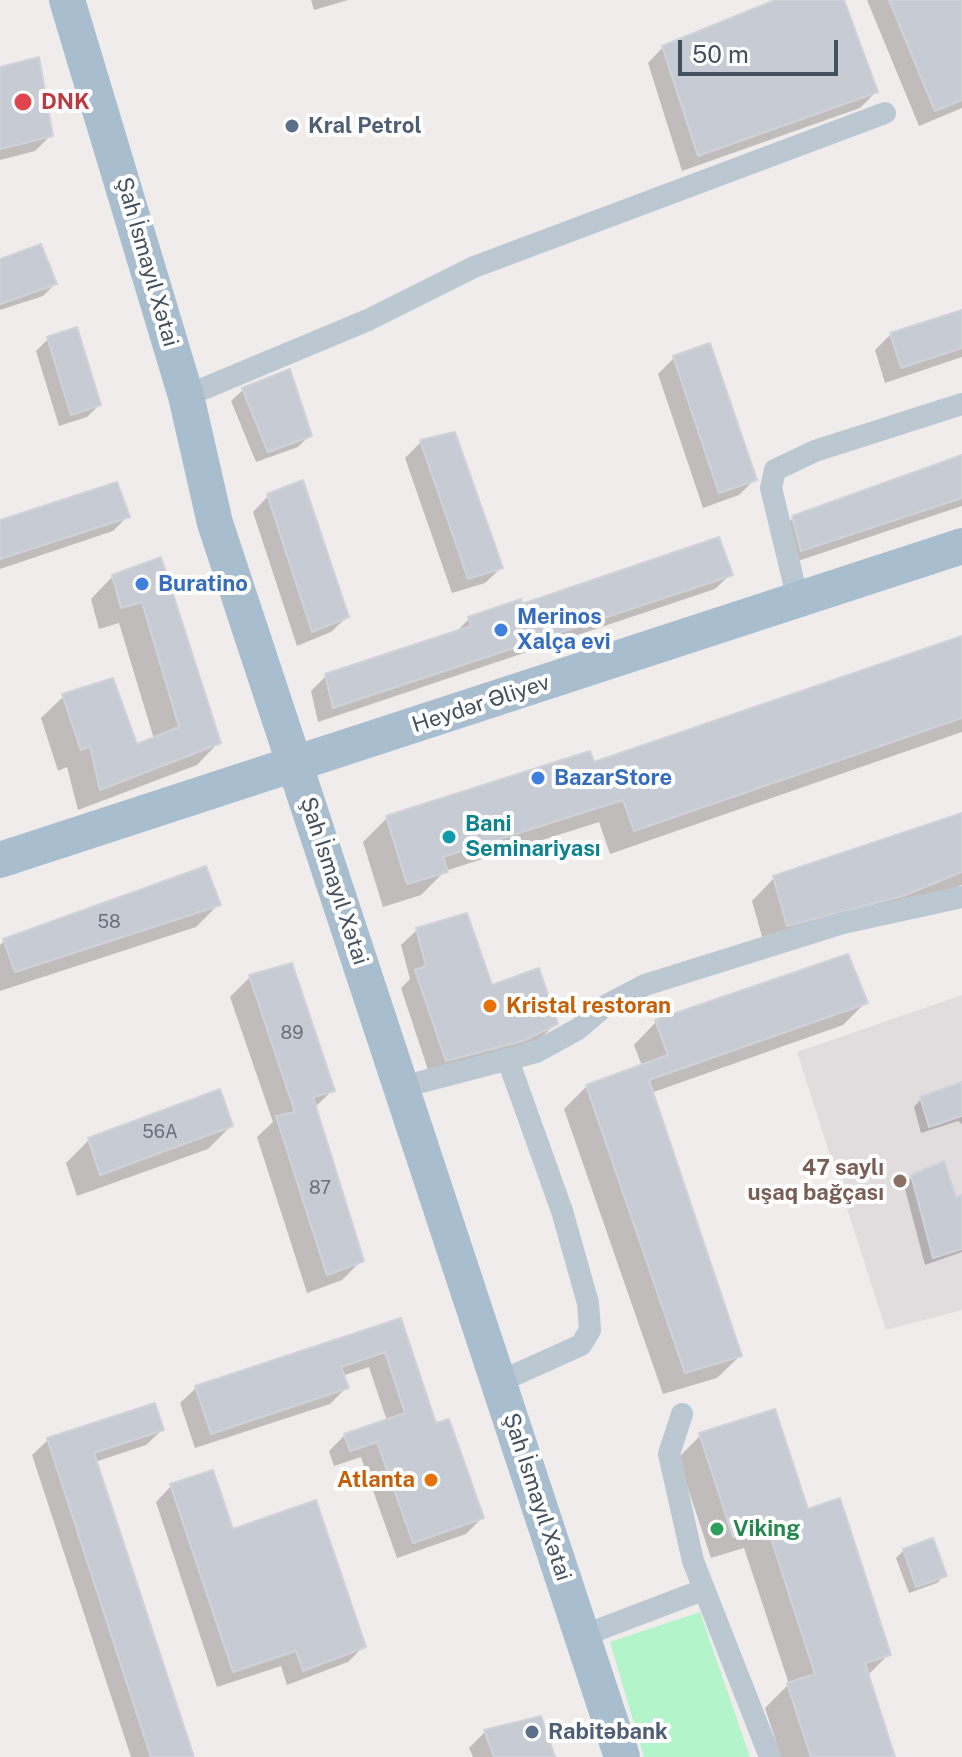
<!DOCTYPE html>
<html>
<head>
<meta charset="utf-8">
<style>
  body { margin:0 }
  #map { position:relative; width:962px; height:1757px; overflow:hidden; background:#f0ecec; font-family:"Public Sans",sans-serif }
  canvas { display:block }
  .scale { position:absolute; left:678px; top:40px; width:160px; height:36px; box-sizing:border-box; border:4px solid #43515c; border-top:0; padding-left:10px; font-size:24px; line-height:28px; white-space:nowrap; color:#43515c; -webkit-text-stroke:6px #fff; paint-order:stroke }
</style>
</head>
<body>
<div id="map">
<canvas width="962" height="1757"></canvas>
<div class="scale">50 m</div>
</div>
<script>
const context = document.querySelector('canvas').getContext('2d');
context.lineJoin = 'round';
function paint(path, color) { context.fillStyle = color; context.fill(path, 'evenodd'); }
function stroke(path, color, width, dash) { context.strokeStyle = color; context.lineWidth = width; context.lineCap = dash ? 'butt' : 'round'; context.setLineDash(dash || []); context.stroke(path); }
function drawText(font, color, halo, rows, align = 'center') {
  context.font = font + ' "Public Sans",sans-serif'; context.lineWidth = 8; context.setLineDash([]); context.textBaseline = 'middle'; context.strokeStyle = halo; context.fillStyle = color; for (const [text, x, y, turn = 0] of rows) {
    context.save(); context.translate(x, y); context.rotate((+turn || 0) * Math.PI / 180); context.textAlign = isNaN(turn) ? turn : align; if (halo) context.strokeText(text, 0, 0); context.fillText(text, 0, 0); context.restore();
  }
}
const education = new Path2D(`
  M962,995V1310L886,1330L797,1052Z`);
const green = new Path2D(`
  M700,1612L750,1757H644L610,1642Z`);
const shadow = new Path2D(`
  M311,0H348L314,10Z
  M780,0H842L876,92L860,108L682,171L648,63L663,47Z
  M867,0H962V108L919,126Z
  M0,69L51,135L35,151L0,160Z
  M0,261L55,284L43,296L0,310Z
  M962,312V357L885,383L875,350L891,334Z
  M48,339L99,405L87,417L59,426L36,351Z
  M674,358L755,479L739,495L703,508L658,374Z
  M243,390L310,435L298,447L256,462L231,401Z
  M421,442L501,568L485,583L452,593L405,458Z
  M962,456V506L786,565L778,533L793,518Z
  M268,496L347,617L331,632L297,646L253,512Z
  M127,517L113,531L0,569V522Z
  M160,560L219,742L197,765L78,810L67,767L58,771L41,718L64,696L135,746L154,739L119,623L99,629L91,599L113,576Z
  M731,574L715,589L318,722L311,691L326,676L454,634L469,619L519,602L521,607Z
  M962,638V732L610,854L599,822L445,871L421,895L383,907L363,842L387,818L592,765Z
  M962,815V885L878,918L765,947L752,901L774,878Z
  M218,905L196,927L0,991V945L4,941Z
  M417,930L490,988L556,1023L540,1039L430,1076L401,988L410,979L401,945Z
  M291,966L333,1090L314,1108L361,1261L342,1280L307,1293L257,1137L273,1122L230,997L250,977Z
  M866,1002L843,1025L651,1093L740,1356L717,1378L663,1394L564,1109L587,1086L642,1066L634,1045L656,1022Z
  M962,1084V1124L958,1121L921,1133L914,1107L921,1099Z
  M231,1126L208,1149L77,1196L66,1163L89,1140Z
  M912,1177L954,1200L962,1197V1252L925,1265L904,1185Z
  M400,1320L434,1425L482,1518L466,1534L397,1558L361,1457L334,1466L329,1451L345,1435L387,1421L369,1367L342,1376L346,1388L330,1404L195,1448L180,1403L196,1388Z
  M162,1430L146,1445L95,1462L192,1757H131L32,1455L48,1440Z
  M701,1435L807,1511L888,1655L867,1676L893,1757H781L765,1708L789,1684L744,1548L711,1558L678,1458Z
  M171,1486L231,1532L364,1646L348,1662L287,1685L281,1666L217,1687L156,1502Z
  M904,1550L945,1575L937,1583L909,1593L896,1558Z
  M485,1732L553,1757H473L469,1748Z`);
const building = new Path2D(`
  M775,0H844L878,92L698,156L662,46Z
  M889,0H962V100L935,111Z
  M39,57L53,136L0,149V67Z
  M41,244L57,284L0,304V259Z
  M962,310V348L901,368L890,333Z
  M77,327L101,405L71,415L47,337Z
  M710,343L757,480L719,493L673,356Z
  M290,369L312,436L268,452L242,388Z
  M455,432L503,568L468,579L420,440Z
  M962,455V498L801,551L792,516Z
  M303,480L349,617L312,632L267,494Z
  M117,482L130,517L0,559V520Z
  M719,537L733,575L333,708L325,674L471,626L468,617L521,599L522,604Z
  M161,557L221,743L100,790L90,746L81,750L62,694L113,678L137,744L179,727L142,602L121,608L112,575Z
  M962,636V718L634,831L623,800L443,857L448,872L407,884L386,816L590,751L594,762Z
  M962,813V872L903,896L787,926L773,876Z
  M206,866L221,905L15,972L3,939Z
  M467,913L492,985L539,968L558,1024L523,1041L446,1061L415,970L426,966L416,928Z
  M848,954L868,1003L649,1080L742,1356L685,1373L586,1085L668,1055L655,1020Z
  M292,963L335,1091L313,1097L364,1261L327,1275L276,1116L295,1112L249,975Z
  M962,1082V1116L929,1127L920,1097Z
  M220,1089L233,1126L100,1175L88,1138Z
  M944,1161L956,1197L962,1195V1249L933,1258L911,1175Z
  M401,1318L436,1423L449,1419L484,1518L413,1543L377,1442L350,1451L344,1434L405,1413L385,1352L341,1367L349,1388L211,1434L195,1386Z
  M155,1403L164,1430L94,1453L194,1757H151L47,1438Z
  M775,1409L808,1509L840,1498L891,1655L865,1663L895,1757H811L787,1683L815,1674L767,1526L733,1537L699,1433Z
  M213,1470L233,1529L316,1500L366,1647L303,1671L296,1651L233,1672L170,1484Z
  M933,1538L947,1576L916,1587L903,1549Z
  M541,1716L555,1757H494L484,1730Z`);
const street = new Path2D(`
  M186,396L368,320L474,267L885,113
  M798,600L771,488L775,470L815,451L962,404
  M402,1087L536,1052L578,1029L605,1006L645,985L843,923L962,897
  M499,1382L581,1345L590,1330L588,1303L562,1211L508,1060
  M682,1414L669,1454L693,1561L770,1757
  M582,1636L703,1590`);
const primary = new Path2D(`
  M67,0L186,396L215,523L622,1757
  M0,860L962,546`);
const markers = [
  [23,102,10,"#e0444e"],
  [292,126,8,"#5c6f8a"],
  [142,584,8,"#3f7fe0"],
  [501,630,8,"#3f7fe0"],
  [538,778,8,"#3f7fe0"],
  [449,837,8,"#0f9aa8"],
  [490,1006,8,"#e8710a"],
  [900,1181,8,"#8d6e63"],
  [431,1480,8,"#e8710a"],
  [717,1529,8,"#2e9e5b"],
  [532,1732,8,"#5c6f8a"]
];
const numberNames = [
  ["58",109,922],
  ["89",292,1033],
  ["56A",160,1132],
  ["87",320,1188]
];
const healthNames = [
  ["DNK",41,102]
];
const serviceNames = [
  ["Kral Petrol",308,126],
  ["Rabitəbank",548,1732]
];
const streetNames = [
  ["Şah İsmayıl Xətai",147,262,74],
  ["Heydər Əliyev",481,704,-18],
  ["Şah İsmayıl Xətai",334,881,72],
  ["Şah İsmayıl Xətai",537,1497,72]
];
const shopNames = [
  ["Buratino",158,584],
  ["Merinos",517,617],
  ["Xalça evi",517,642],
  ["BazarStore",554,778]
];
const cultureNames = [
  ["Bani",465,824],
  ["Seminariyası",465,849]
];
const foodNames = [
  ["Kristal restoran",506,1006],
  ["Atlanta",415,1480,"right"]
];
const educationNames = [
  ["47 saylı",884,1168],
  ["uşaq bağçası",884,1193]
];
const leisureNames = [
  ["Viking",733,1529]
];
paint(education, '#e1ddde');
paint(green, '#b4f4ca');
paint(shadow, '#0003');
paint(building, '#c7cbd3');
stroke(building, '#cfd3d9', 2);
stroke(street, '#bbc8d1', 22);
stroke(primary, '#a8becf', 36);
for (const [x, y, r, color] of markers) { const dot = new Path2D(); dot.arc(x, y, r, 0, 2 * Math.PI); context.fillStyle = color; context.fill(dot); stroke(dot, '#fff', 3); }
drawText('18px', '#64707a', null, numberNames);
drawText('bold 22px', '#be3a42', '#fff', healthNames, 'left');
drawText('bold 22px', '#4e5e75', '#fff', serviceNames, 'left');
drawText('22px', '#43515c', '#fff', streetNames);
drawText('bold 22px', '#366cbe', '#fff', shopNames, 'left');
drawText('bold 22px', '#0d838f', '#fff', cultureNames, 'left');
drawText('bold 22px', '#c56008', '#fff', foodNames, 'left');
drawText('bold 22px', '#785e54', '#fff', educationNames, 'right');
drawText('bold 22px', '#27864d', '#fff', leisureNames, 'left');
</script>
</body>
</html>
